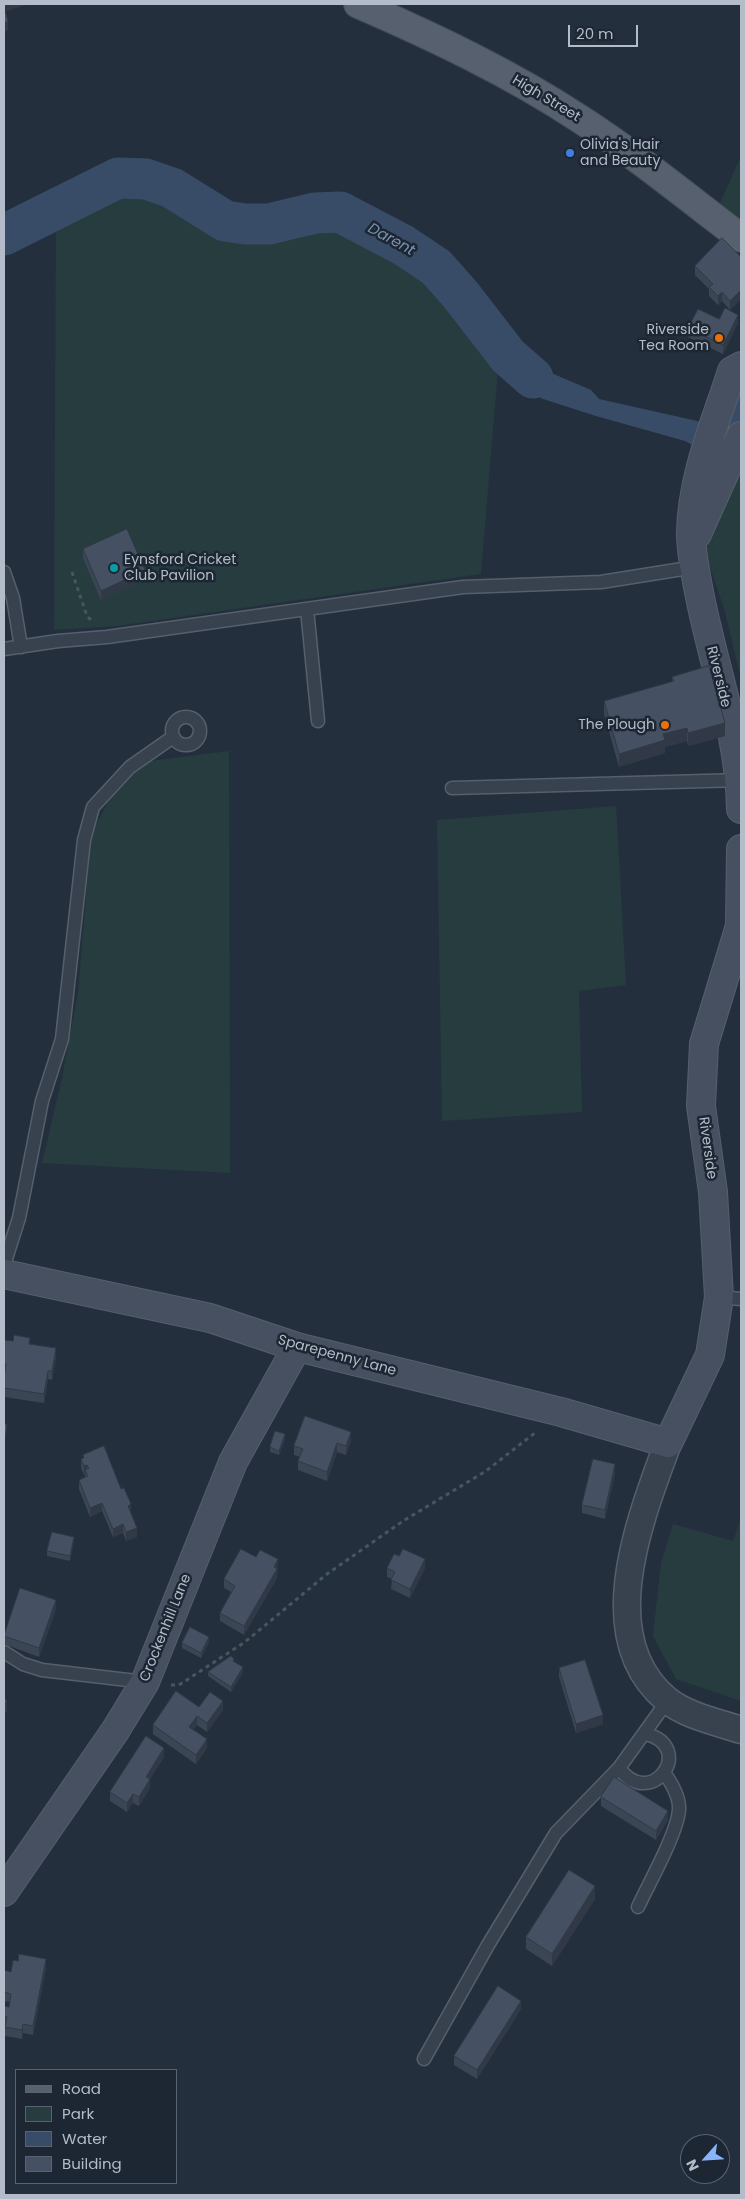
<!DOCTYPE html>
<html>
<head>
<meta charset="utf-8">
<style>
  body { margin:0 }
  #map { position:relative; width:745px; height:2199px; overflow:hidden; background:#242f3e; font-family:Poppins,sans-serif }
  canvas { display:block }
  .frame { position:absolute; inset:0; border:5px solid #b4bcc9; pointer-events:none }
  .legend { position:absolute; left:15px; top:2069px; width:162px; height:115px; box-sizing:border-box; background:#1d2633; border:1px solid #59626f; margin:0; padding:6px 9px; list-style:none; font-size:15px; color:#b4bcc9 }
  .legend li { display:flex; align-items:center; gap:10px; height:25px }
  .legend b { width:25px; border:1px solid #59626f }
  .north { position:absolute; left:680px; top:2134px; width:50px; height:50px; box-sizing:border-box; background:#1d2633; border:1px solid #59626f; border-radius:50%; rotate:244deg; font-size:14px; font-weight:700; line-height:20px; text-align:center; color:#b4bcc9 }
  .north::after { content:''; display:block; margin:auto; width:18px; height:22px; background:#8ab4f8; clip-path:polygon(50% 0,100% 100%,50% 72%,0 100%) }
  .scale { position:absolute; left:568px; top:25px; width:70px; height:22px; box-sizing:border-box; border:2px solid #b4bcc9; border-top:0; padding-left:6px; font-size:15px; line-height:18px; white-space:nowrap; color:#b4bcc9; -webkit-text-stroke:4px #1d2633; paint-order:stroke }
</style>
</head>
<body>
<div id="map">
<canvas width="745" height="2199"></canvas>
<div class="frame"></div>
<ul class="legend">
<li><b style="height:6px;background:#56606e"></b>Road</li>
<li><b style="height:14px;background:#263c3f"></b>Park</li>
<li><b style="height:14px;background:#394c67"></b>Water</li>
<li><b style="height:14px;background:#455162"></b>Building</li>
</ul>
<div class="north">N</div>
<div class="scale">20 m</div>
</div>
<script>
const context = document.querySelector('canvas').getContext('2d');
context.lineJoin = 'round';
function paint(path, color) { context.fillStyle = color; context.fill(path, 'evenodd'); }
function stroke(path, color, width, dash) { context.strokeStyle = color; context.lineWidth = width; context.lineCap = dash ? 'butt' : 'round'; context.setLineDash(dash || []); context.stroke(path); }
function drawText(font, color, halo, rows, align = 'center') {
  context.font = font + ' Poppins,sans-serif'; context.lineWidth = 5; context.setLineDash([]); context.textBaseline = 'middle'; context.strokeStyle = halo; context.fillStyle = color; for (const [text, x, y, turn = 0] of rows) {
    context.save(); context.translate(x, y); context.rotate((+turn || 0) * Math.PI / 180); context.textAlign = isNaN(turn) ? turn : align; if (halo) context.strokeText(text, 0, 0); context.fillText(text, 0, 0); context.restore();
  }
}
const green = new Path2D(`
  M741,156V222L719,205Z
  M117,186L167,194L221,230L265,233L334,222L392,251L431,280L469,313L498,369L481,574L117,626L54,630L56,215Z
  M734,466L741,471V679L725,612L705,552Z
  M229,751L230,1173L42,1163L62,1078L78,992L91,834L115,789L149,761Z
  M616,806L626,985L579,991L582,1112L442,1121L437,820Z
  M741,1518V1701L676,1679L653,1636L661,1563L673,1524L733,1541Z`);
const water = new Path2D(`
  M505,328L530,361L542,369L591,390L599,399L715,425L741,380V471L685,441L596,416L543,399L531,392L512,378L481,346Z`);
const river = new Path2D(`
  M4,235L118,178L146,179L172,188L225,221L245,224H269L315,213L340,212L403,245L436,267L460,294L508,356L533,378`);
const path = new Path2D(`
  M72,572L87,616L91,620
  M171,1685H179L245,1642L327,1574L403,1521L486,1471L536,1432`);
const lane = new Path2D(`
  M4,572L13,598L21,647
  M307,609L318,721
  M4,649L58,641L107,637L463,587L601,582L695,567
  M172 731a14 14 0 1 1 28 0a14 14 0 1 1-28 0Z
  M452,788L741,780
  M4,1265L19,1218L42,1101L62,1039L84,840L93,807L130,767L173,737
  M719,1297L741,1299
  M4,1652L23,1664L42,1670L145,1682
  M619,1768C651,1812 697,1747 646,1734
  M638,1907C649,1883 677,1834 679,1810C680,1797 672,1784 665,1774
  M424,2059L488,1945L556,1833L619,1768L668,1700`);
const street = new Path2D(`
  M668,1443C640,1519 592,1638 667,1700C687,1716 717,1722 741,1730`);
const secondary = new Path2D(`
  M741,366L732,371C715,424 692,476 691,533C691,554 696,576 700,597C714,667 740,737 741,809
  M697,534L741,436
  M4,1274L210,1318L297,1347L561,1412L668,1443L710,1355L719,1297L713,1192L701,1106L704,1044L740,926L741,849
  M4,1892L115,1731L145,1682L233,1462L297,1347`);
const primary = new Path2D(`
  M358,4C434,37 510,73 580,119C636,155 688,198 741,238`);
const wall = new Path2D(`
  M741,257V299L730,310L722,301L718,305L709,296V289L695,275V266Z
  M719,319L738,323L723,354L688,337V328Z
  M83,549L145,579L101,600L83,558Z
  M672,677L725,736L688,746L687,741L665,747V753L619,767L604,714V701L672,682Z
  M4,1340L30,1344L56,1357L52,1380L48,1379L44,1403L4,1397V1377L5,1372H4Z
  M285,1439L279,1455L270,1452V1447Z
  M351,1441L346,1455L337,1452L327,1481L298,1470V1461L300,1457L294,1455V1446Z
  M83,1455L131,1513L137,1537L126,1541L123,1533L113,1537L102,1511L90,1517L79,1489V1480L85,1477V1474L84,1475L81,1468V1459L83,1458Z
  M615,1473L605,1519L582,1513V1505Z
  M74,1541L70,1561L47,1556V1551Z
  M278,1568L277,1570V1578L244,1635L220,1621V1613L231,1592L224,1588V1579Z
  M387,1568H425L410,1598L391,1589L392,1579L387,1577Z
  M56,1609L39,1657L4,1644V1634Z
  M209,1642L201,1658L182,1648V1643Z
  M234,1662L243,1672L231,1692L208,1676V1672Z
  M559,1668L603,1724L576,1733L559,1677Z
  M199,1707L223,1710L207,1732L197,1725L193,1730L207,1748L196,1764L153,1734V1725Z
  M164,1757L150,1779V1788L139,1806L133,1803L127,1812L110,1801V1792Z
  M601,1797L668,1820L656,1840L601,1806Z
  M595,1899L552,1966L526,1949V1937Z
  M46,1968L33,2035L23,2033L22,2039L5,2036V2026L4,2025V2006L9,2007L10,2002L4,2001V1970L11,1972Z
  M521,2009L477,2079L454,2065V2056Z`);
const shadedWall = new Path2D(`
  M4,4H26V5L4,12Z
  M8,21V30L4,32V23Z
  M741,290V299L730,310V301Z
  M722,292V301L718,305V296Z
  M738,315V323L723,354V345Z
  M145,570V579L101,600V591Z
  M725,723V736L688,746V733Z
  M687,728V741L665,747V753L619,767V754L663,734Z
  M56,1348V1357L52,1380V1371Z
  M48,1371V1379L44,1403V1394Z
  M351,1432V1441L346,1455V1446Z
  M285,1434V1439L279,1455V1451Z
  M337,1443V1452L327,1481V1472Z
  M615,1464V1473L605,1519V1510Z
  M87,1465V1474L85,1470V1474L84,1475V1466Z
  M102,1503V1511L90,1517V1508Z
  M131,1504V1513L128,1506Z
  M123,1524V1533L113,1537V1529Z
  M137,1528V1537L126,1541V1532Z
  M74,1537V1541L70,1561V1556Z
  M278,1559L277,1578L244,1635V1626Z
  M425,1559V1568L410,1598V1589Z
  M56,1600V1609L39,1657V1648Z
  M209,1637V1642L201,1658V1653Z
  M243,1667V1672L231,1692V1687Z
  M223,1701V1710L207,1732V1723Z
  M7,1702V1711L4,1713V1704Z
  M603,1715V1724L576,1733V1724Z
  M197,1716V1725L189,1736V1727Z
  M207,1739V1748L196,1764V1755Z
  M164,1748V1757L146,1785V1777Z
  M150,1779V1788L139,1806V1797Z
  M133,1794V1803L127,1812V1803Z
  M668,1811V1820L656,1840V1831Z
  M595,1886V1899L552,1966V1954Z
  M46,1959V1968L33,2035V2026Z
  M521,2001V2009L477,2079V2070Z
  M23,2024V2033L22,2039V2030Z`);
const building = new Path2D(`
  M4,7L8,21L4,23Z
  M722,238L741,257V290L730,301L722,292L718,296L709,287L713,284L695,266Z
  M725,308L738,315L723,345L688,328L698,309L719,319Z
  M127,529L145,570L101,591L83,549Z
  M709,666L725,723L688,733L687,728L663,734L665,740L619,754L604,701L674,681L672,677Z
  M14,1335L30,1338L29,1344L56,1348L52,1371H48L44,1394L4,1388V1377L6,1364L4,1363V1340L13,1341Z
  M305,1416L351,1432L346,1446L337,1443L327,1472L298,1461L303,1449L294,1446Z
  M4,1424H7L4,1445Z
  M275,1431L285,1434L279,1451L270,1447Z
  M104,1446L121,1489L124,1488L131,1504L128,1506L137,1528L126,1532L123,1524L113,1529L102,1503L90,1508L79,1480L88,1476L85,1470L89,1468L87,1465L84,1466L81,1459L84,1458L83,1455Z
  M593,1459L615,1464L605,1510L582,1505Z
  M52,1532L74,1537L70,1556L47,1551Z
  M241,1549L256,1557L260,1550L278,1559L274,1567L277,1569L244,1626L220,1613L235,1586L224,1579Z
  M403,1549L425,1559L410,1589L391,1580L395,1572L387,1568L394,1554L399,1556Z
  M20,1588L56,1600L39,1648L4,1636Z
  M190,1627L209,1637L201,1653L182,1643Z
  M231,1656L234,1659L233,1661L243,1667L231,1687L208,1672Z
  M585,1660L603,1715L576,1724L559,1668Z
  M176,1691L199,1707L210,1692L223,1701L207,1723L197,1716L189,1727L207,1739L196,1755L153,1725Z
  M4,1697L7,1702L4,1704Z
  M146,1736L164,1748L146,1777L150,1779L139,1797L133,1794L127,1803L110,1792Z
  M614,1777L668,1811L656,1831L601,1797Z
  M569,1870L595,1886L552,1954L526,1937Z
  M19,1954L46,1959L33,2026L23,2024L22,2030L5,2027L7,2017L4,2016V2006L9,2007L11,1994L4,1992V1970L11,1972L13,1960L18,1961Z
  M498,1986L521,2001L477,2070L454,2056Z`);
const markers = [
  [570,153,5,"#3f7fe0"],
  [719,338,5,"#e8710a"],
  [114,568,5,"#0f9aa8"],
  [665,725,5,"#e8710a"]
];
const streetNames = [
  ["High Street",546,99,31],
  ["Riverside",718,677,76],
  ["Riverside",707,1148,82],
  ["Sparepenny Lane",337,1356,15],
  ["Crockenhill Lane",166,1628,-68]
];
const poiNames = [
  ["Olivia's Hair",580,145],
  ["and Beauty",580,161],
  ["Riverside",709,330,"right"],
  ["Tea Room",709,346,"right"],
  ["Eynsford Cricket",124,560],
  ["Club Pavilion",124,576],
  ["The Plough",655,725,"right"]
];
const waterNames = [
  ["Darent",391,240,29]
];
paint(green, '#263c3f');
paint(water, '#394c67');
stroke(river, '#394c67', 41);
stroke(lane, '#565f6c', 15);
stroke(street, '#565f6c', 29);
stroke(secondary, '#565f6c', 30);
stroke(primary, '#414a57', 30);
stroke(path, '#44595c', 3, [4, 4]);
stroke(lane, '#38414e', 12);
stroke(street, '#38414e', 26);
stroke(secondary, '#465061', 28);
stroke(primary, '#56606e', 28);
paint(wall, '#3b4654');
paint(shadedWall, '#303945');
paint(building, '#455162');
stroke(building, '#303945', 1);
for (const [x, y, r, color] of markers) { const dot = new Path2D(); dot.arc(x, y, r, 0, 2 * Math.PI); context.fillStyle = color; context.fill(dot); stroke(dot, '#1d2633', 2); }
drawText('14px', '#b4bcc9', '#1d2633', streetNames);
drawText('14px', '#b4bcc9', '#1d2633', poiNames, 'left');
drawText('italic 15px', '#7c92b1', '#1d2633', waterNames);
</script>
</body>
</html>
